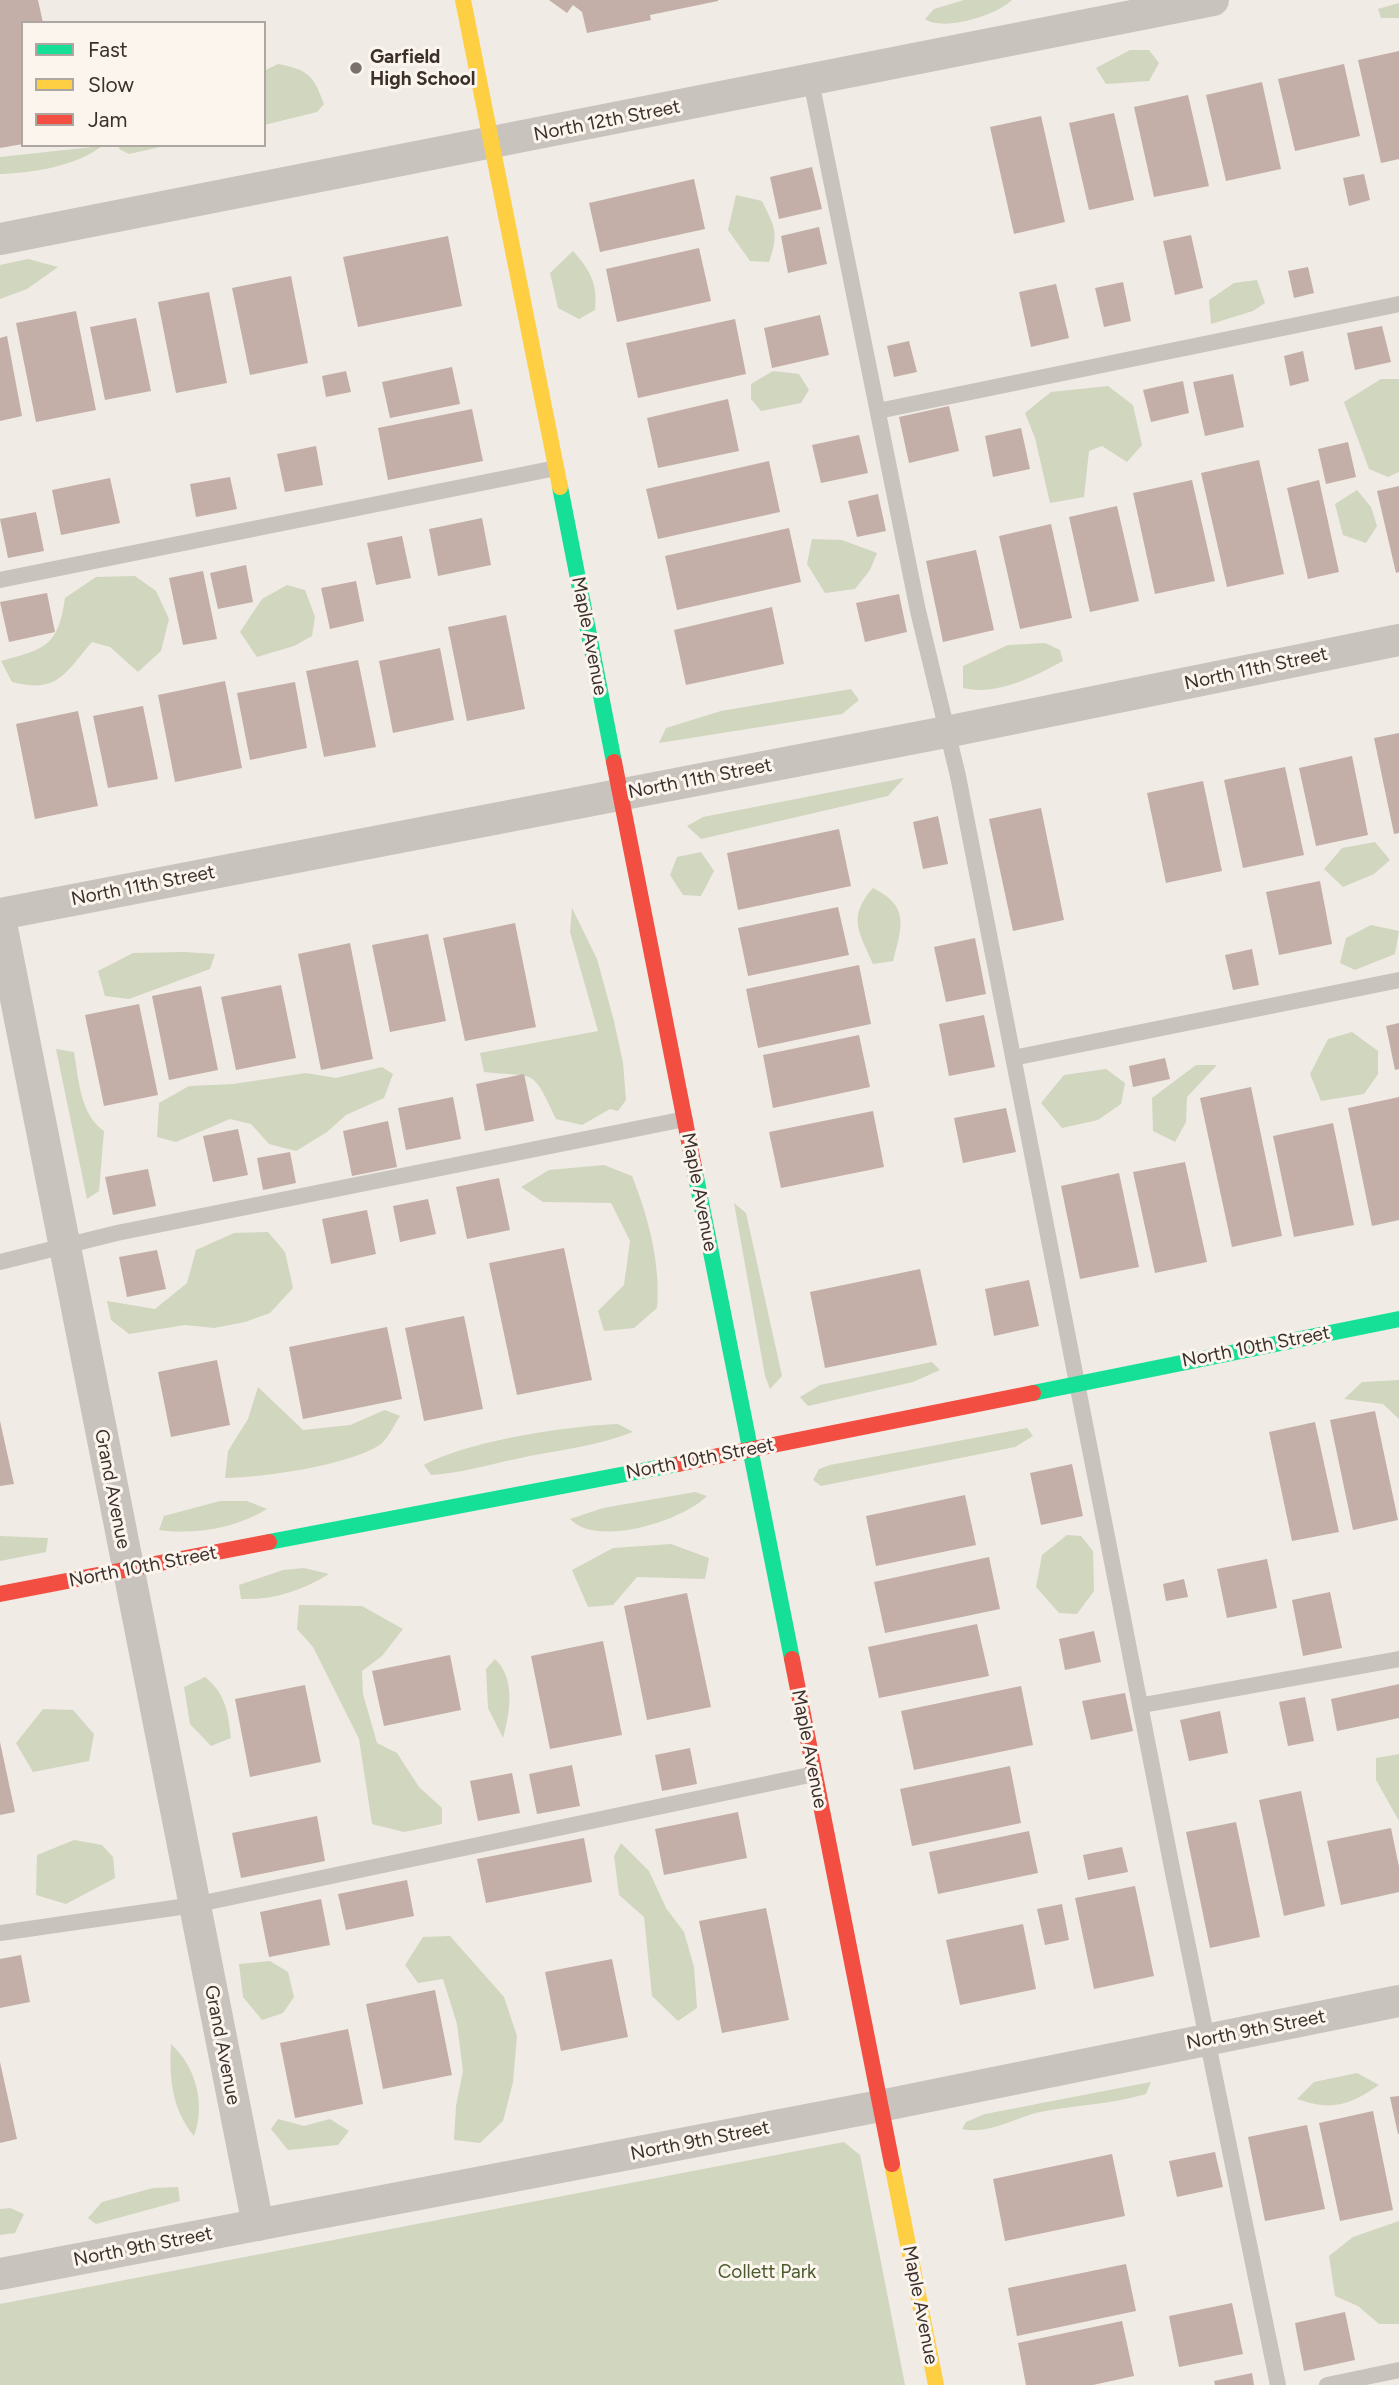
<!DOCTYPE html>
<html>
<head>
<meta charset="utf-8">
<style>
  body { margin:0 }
  #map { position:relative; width:1399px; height:2385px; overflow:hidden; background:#f0ebe5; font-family:Figtree,sans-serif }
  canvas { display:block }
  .legend { position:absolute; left:21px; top:21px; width:245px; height:126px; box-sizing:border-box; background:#fbf5ee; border:2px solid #aea6a0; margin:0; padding:9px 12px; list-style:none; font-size:21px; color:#3b302b }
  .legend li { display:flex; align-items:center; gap:14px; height:35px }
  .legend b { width:35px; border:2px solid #aea6a0 }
</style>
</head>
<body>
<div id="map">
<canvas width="1399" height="2385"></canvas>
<ul class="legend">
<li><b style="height:9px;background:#16e098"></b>Fast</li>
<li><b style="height:9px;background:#ffcf43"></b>Slow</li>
<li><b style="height:9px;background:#f24e42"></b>Jam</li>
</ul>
</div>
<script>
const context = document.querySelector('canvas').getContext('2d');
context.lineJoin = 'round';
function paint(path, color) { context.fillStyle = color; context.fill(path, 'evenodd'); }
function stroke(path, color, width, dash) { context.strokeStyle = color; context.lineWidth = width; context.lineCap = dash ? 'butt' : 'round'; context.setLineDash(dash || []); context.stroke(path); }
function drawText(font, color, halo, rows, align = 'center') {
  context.font = font + ' Figtree,sans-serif'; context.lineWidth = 6; context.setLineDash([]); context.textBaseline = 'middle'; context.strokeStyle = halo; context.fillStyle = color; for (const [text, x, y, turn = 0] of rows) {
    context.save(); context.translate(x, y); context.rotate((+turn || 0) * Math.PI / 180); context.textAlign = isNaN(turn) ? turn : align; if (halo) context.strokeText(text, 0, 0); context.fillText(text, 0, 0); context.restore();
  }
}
const green = new Path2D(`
  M964,0H1012C997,15 943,32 925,19L934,9Z
  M1399,3V18H1381L1378,9Z
  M1130,50H1149L1159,63L1149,81L1106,84L1096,68Z
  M278,64C309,70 313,75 324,104L317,112L264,125V71Z
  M120,145H169L129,154L119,149Z
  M102,146C76,166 33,173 0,174V157Z
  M736,195L762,201C775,227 779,234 769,262L750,261L728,230Z
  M573,251C590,270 598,284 595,310L579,319L558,308L550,273Z
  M28,259L58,267L27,289L0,299V265Z
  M1257,280L1265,303L1253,311L1211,324L1209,300L1234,283Z
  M773,371L799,374L809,390L801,403L761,411L751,399V384Z
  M1381,379H1399V472L1388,477L1369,469L1344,402Z
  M1108,386L1133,405L1142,445L1127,462L1102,446L1089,451L1084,497L1050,503L1035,438L1025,413L1051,392Z
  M1357,490L1371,507L1377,526L1366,543L1343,535L1335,504Z
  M812,539L842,540L877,553L870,570L855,589L825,593L807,564Z
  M135,576L156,591L169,619L161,651L138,672L110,647L92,642C65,673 58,694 12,682L1,661C46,649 58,646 65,598L96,577Z
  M287,585L305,590L315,617L312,636L294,646L257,657L240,632L262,599Z
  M1045,643L1060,650L1063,661C1033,677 997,696 963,688V666L1008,645Z
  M851,689L859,700L842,714L659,743L666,728L721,711Z
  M904,778L888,796L701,839L687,826L703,817Z
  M1375,842L1390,860L1374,874L1343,887L1324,869L1342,848Z
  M701,852L714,871L701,896L683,895L670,875L677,857Z
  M873,888C910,906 902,927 893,961L873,964C859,932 847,917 873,888Z
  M572,908L597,959L614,1021L623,1063L626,1100L618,1111L610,1109L582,1125L556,1119C531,1066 537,1078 484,1072L480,1053L598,1031L570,932Z
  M1371,925L1399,931L1395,954L1355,970L1340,963L1346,938Z
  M184,952L215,954L210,969L129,999L105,996L98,971L133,953Z
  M1352,1032L1378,1051V1074L1364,1094L1321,1101L1310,1074L1328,1039Z
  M56,1049L74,1052C79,1081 80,1114 104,1131L99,1191L87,1199Z
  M1196,1065H1217L1187,1097L1186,1122L1175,1142L1153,1131L1152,1098Z
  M382,1067L393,1074L384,1098L346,1115L327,1132L296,1151L269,1144L251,1124L230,1119L176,1142L157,1137L159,1103L189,1086L233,1084L306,1073L336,1078Z
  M1106,1069L1125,1083L1121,1104L1098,1120L1062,1128L1041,1103L1064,1075Z
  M604,1165L632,1176C648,1216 661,1264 657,1308L634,1328L604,1331L598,1311L624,1285L630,1241L611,1203L543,1202L521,1187L549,1170Z
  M734,1203L746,1213L782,1376L770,1389L765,1376Z
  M268,1232L285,1252L293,1288L270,1313L245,1322L214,1328L185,1325L129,1334L111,1320L107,1301L155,1309L187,1283L196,1250L234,1233Z
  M932,1362L940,1370L913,1382L808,1406L800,1397L820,1385Z
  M1399,1380V1419L1383,1404L1344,1399L1362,1382Z
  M258,1387L303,1430L350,1425L385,1410L400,1416C394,1425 387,1441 378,1446C345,1466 264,1477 225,1478L228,1451L248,1419Z
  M618,1424L633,1432C595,1447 556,1450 516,1459C487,1465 461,1473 431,1475L424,1465C468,1441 567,1426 618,1424Z
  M1027,1428L1033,1436L1015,1447L821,1486L813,1480L819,1469L830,1465Z
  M695,1492L707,1496C682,1521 597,1548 570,1519L603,1508Z
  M220,1501H247L267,1509C237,1528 194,1535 159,1530L164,1516Z
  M1067,1535L1081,1536L1093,1551L1094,1591L1077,1614L1059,1613L1036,1587L1042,1555Z
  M0,1536L48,1538L46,1552L0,1561Z
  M671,1544L709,1558L705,1579L637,1577L613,1605L588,1607L572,1570L613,1548Z
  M304,1568L329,1574C301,1591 274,1600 241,1599L239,1585L283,1570Z
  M299,1605L362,1606L403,1629L382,1656L362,1671L363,1694L377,1743L397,1753L419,1787L442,1808V1824L404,1832L372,1824L359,1739L313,1647L297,1629Z
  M495,1659C516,1679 510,1712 503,1738L488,1708L486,1669Z
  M205,1677C226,1694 228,1712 231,1738L211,1746L190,1724L184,1687Z
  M43,1709L73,1710L94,1734L89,1761L33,1772L16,1743Z
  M1399,1754V1821L1376,1780V1758Z
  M74,1840L102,1845L113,1857L115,1878L66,1904L36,1895L37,1855Z
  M621,1843L649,1871L666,1908L684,1932L694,1967L697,2008L678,2021L652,1996L644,1917L619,1895L614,1856Z
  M450,1936L504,1997L517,2036L513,2082L503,2121L480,2143L454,2140L456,2106L463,2071L457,2024L443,1979L418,1983L405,1965L423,1937Z
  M270,1961L288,1972L294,1997L283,2013L262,2020L243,1997L239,1964Z
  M171,2044C196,2067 206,2104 194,2136C172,2109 169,2079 171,2044Z
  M1357,2073L1379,2085C1348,2106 1332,2111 1297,2099L1314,2082Z
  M1151,2082L1146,2094C1112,2104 1079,2105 1045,2111C1017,2116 991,2135 962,2129L966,2122L985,2114Z
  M278,2119L304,2126L330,2119L349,2131L338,2145L288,2150L271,2129Z
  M844,2142L860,2155L905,2385H0V2304Z
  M178,2187L180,2201L96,2224L88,2218L102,2202L153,2188Z
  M10,2208L24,2214L15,2233L0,2235V2209Z
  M1399,2221V2324H1379L1358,2306L1335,2296L1329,2256L1353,2237Z`);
const building = new Path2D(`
  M0,0H38L43,23H23V144L0,148Z
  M549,0H718V1L650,15L651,20L587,33L582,12L573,5L567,13Z
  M1399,51V159L1381,163L1358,60Z
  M1344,64L1360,136L1295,151L1278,79Z
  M1262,82L1281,169L1226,181L1206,95Z
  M1188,95L1209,186L1154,197L1134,107Z
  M1114,113L1134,200L1089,210L1069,123Z
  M1041,116L1065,222L1014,234L990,127Z
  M812,167L822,209L779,219L770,177Z
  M1364,174L1370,200L1349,206L1343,178Z
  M694,179L705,229L600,252L589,203Z
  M819,227L827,264L788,273L781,236Z
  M1191,235L1203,288L1175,295L1163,241Z
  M448,236L462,306L358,327L343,257Z
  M699,248L711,301L617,322L606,269Z
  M1308,267L1314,293L1294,298L1288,271Z
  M291,276L308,363L250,375L232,288Z
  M1123,282L1131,321L1104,327L1095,288Z
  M1056,284L1069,338L1031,347L1019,292Z
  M209,292L227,383L176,393L158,302Z
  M76,311L96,410L36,422L16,323Z
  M820,315L829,355L772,368L764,328Z
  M136,318L151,391L105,400L90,327Z
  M735,319L746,374L638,398L626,343Z
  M1382,326L1391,362L1355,370L1347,333Z
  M7,336L22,416L0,421V338Z
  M909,341L917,372L894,377L887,346Z
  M1303,351L1309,381L1290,386L1284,356Z
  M452,367L460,404L390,418L382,382Z
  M346,371L351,392L326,397L322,376Z
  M1233,374L1244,427L1205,436L1193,382Z
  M1183,381L1189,413L1151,422L1143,390Z
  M728,399L739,451L658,468L647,418Z
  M949,406L959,451L909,463L899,417Z
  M472,409L483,461L388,480L378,428Z
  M1021,428L1030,469L993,477L985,436Z
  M859,435L868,473L821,483L812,445Z
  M1348,442L1356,477L1326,484L1318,449Z
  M316,446L323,485L285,492L277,454Z
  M1259,460L1284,574L1227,587L1201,473Z
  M769,461L780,512L658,539L646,489Z
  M230,477L237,509L196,517L190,484Z
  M110,478L120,523L61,535L52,490Z
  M1192,480L1215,581L1155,594L1133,493Z
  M1319,480L1339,572L1308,579L1287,488Z
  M1399,486V572L1396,573L1377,491Z
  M878,494L886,531L857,537L848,501Z
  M1117,506L1139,601L1090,612L1069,517Z
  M36,512L44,551L8,558L0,519Z
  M482,518L491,565L438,576L429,529Z
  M1051,524L1072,618L1020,629L999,536Z
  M789,528L801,582L677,610L665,556Z
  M402,536L411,578L376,585L367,543Z
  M976,550L994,630L943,642L926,561Z
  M246,565L253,602L218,609L210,573Z
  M203,571L217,639L183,645L169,578Z
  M356,581L364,621L330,629L321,588Z
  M47,593L55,632L9,642L0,602Z
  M899,594L907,632L865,642L856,603Z
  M772,607L784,664L686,685L674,630Z
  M506,615L525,709L467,721L448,627Z
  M440,648L454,720L393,733L379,661Z
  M358,660L376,747L324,757L306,671Z
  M225,681L242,768L175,782L158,695Z
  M295,682L307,748L250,760L237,693Z
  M143,706L158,779L108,788L93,716Z
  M78,711L98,806L35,819L16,724Z
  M1399,733V833L1394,834L1374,738Z
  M1352,756L1368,835L1316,846L1299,768Z
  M1285,767L1304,855L1243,868L1224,780Z
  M1203,781L1222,871L1166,883L1147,793Z
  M1041,808L1064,920L1013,931L989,819Z
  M938,816L948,864L923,869L913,822Z
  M839,829L851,886L738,910L727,853Z
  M1320,881L1332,944L1279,955L1266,892Z
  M838,907L849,955L748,976L738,928Z
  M515,923L536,1027L465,1041L443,938Z
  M428,934L446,1021L390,1032L372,945Z
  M975,938L986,994L946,1002L934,947Z
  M350,943L373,1059L321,1070L298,954Z
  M1252,949L1259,985L1233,990L1225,955Z
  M859,965L871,1024L758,1048L746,989Z
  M281,985L296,1058L236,1070L221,997Z
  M201,986L218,1070L169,1080L152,996Z
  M139,1004L158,1095L104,1106L85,1015Z
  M984,1015L995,1067L949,1076L939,1024Z
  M1399,1023V1069L1395,1070L1386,1026Z
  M859,1035L870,1087L773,1108L763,1055Z
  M1165,1058L1170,1079L1133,1087L1129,1066Z
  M524,1074L534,1121L485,1131L476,1084Z
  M1251,1087L1282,1236L1232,1247L1200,1098Z
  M453,1097L461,1139L406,1150L398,1108Z
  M1399,1097V1220L1372,1226L1348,1108Z
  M1006,1108L1016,1152L963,1163L954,1118Z
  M873,1111L884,1167L781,1188L769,1132Z
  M388,1121L397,1167L352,1176L343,1131Z
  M1333,1123L1354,1225L1294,1237L1273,1136Z
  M238,1129L248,1175L213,1182L203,1136Z
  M290,1152L296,1183L263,1190L257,1158Z
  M1185,1162L1207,1262L1155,1273L1133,1172Z
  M148,1169L156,1206L113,1215L105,1177Z
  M1119,1173L1139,1267L1080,1279L1061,1186Z
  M499,1178L510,1230L467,1239L456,1187Z
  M428,1199L436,1234L400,1242L393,1206Z
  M367,1210L376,1254L331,1264L322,1219Z
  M564,1248L592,1380L517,1395L489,1263Z
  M157,1250L166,1289L127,1297L119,1257Z
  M920,1269L937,1345L825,1368L810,1292Z
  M1029,1280L1039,1326L994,1336L985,1289Z
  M464,1316L483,1409L424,1421L405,1328Z
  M387,1327L402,1399L303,1419L289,1347Z
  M217,1360L230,1425L171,1437L158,1372Z
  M1375,1411L1398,1520L1353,1530L1330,1420Z
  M0,1421L14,1484L0,1486Z
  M1315,1422L1339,1532L1292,1541L1269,1432Z
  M1072,1464L1083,1516L1041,1525L1030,1473Z
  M965,1495L976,1545L876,1566L866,1516Z
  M989,1557L1000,1609L885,1633L874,1582Z
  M1267,1559L1277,1608L1227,1618L1217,1569Z
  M1184,1579L1188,1597L1166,1601L1163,1584Z
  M1330,1592L1342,1648L1303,1656L1292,1600Z
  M687,1593L711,1707L647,1720L624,1606Z
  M977,1624L989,1676L879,1698L868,1647Z
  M1094,1631L1101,1662L1065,1670L1059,1639Z
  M603,1641L622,1735L550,1749L531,1656Z
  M450,1655L461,1710L384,1726L372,1671Z
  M1399,1684V1718L1337,1731L1331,1699Z
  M305,1685L321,1762L250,1777L235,1699Z
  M1021,1686L1033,1745L914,1770L901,1711Z
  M1125,1693L1133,1731L1091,1740L1082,1701Z
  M1305,1697L1314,1741L1288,1746L1279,1702Z
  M1220,1711L1228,1753L1189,1761L1180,1720Z
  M0,1742L15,1812L0,1815Z
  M690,1748L697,1784L662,1791L655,1755Z
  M572,1765L580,1806L537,1814L529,1774Z
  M1010,1766L1021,1823L912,1846L900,1789Z
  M512,1773L520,1813L478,1821L470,1781Z
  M1301,1791L1325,1906L1284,1916L1259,1800Z
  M738,1812L747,1858L664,1875L655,1829Z
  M317,1816L325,1861L241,1878L232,1833Z
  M1236,1822L1260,1937L1210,1948L1186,1832Z
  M1391,1828L1399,1867V1892L1341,1905L1327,1841Z
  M1029,1831L1038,1873L938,1894L929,1852Z
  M584,1838L592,1882L486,1903L477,1859Z
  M1122,1847L1128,1872L1088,1880L1083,1855Z
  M407,1880L414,1916L346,1930L338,1894Z
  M1135,1886L1154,1976L1094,1989L1075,1898Z
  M321,1899L330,1945L269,1957L260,1912Z
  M1062,1904L1069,1940L1045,1945L1037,1909Z
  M766,1908L789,2020L722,2033L699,1921Z
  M1023,1924L1036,1989L960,2005L946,1940Z
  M21,1955L30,2002L0,2008V1959Z
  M612,1959L628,2037L561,2051L545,1972Z
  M435,1990L452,2075L383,2089L366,2004Z
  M348,2029L363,2104L295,2118L280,2043Z
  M0,2062L17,2139L0,2143Z
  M1399,2096V2134H1398L1390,2097Z
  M1373,2111L1393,2210L1340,2221L1319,2123Z
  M1307,2125L1325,2209L1265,2221L1248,2137Z
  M1215,2152L1223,2187L1177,2197L1169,2161Z
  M1112,2154L1125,2216L1005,2241L993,2179Z
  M1126,2264L1136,2311L1017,2336L1008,2288Z
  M1232,2303L1243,2354L1179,2367L1169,2316Z
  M1345,2312L1355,2360L1304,2371L1295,2323Z
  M1122,2321L1134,2376L1093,2385H1026L1018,2343Z
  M1252,2373L1254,2385H1215L1214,2381Z`);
const lane = new Path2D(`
  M811,81L918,611L958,776L1172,1868L1278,2385
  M878,411L1399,304
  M0,580L556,468
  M1013,1058L1399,980
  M0,1262L117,1233L685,1119
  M1143,1705L1399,1659
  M0,1933L194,1905L814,1774
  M1327,2385L1399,2370`);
const street = new Path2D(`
  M0,239L1213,0
  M0,914L946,732L1399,640
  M0,918L258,2225
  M0,2274L880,2106L1399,2001`);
const fast = new Path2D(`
  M560,487L614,762
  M694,1167L792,1659
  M1033,1393L1399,1319
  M269,1542L678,1464`);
const slow = new Path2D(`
  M463,0L560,487
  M892,2164L936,2385`);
const jam = new Path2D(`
  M614,762L694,1167
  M678,1464L1033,1393
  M0,1594L269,1542
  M792,1659L892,2164`);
const markers = [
  [356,68,7,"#7a716c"]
];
const poiNames = [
  ["Garfield",370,57],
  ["High School",370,79]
];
const streetNames = [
  ["North 12th Street",607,121,-11],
  ["Maple Avenue",589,636,79],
  ["North 11th Street",1256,669,-12],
  ["North 11th Street",700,779,-11],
  ["North 11th Street",143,886,-11],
  ["Maple Avenue",699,1192,79],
  ["North 10th Street",1256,1347,-11],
  ["North 10th Street",700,1459,-11],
  ["Grand Avenue",112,1489,79],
  ["North 10th Street",143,1567,-11],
  ["Maple Avenue",809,1749,79],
  ["North 9th Street",1256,2030,-11],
  ["Grand Avenue",222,2045,79],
  ["North 9th Street",700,2141,-11],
  ["North 9th Street",143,2247,-11],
  ["Maple Avenue",920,2305,79]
];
const parkNames = [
  ["Collett Park",767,2272]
];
paint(green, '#d1d6bf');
paint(building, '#c3afa7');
stroke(lane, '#c9c3be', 16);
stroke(street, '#c9c3be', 32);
stroke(fast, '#16e098', 16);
stroke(slow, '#ffcf43', 16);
stroke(jam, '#f24e42', 16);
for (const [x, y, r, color] of markers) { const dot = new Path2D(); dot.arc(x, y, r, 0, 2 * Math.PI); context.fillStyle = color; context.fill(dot); stroke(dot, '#fbf5ee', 2.5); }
drawText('bold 19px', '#3b302b', '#fbf5ee', poiNames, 'left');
drawText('19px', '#3b302b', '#fbf5ee', streetNames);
drawText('19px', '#4a5a2e', '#fbf5ee', parkNames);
</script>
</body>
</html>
